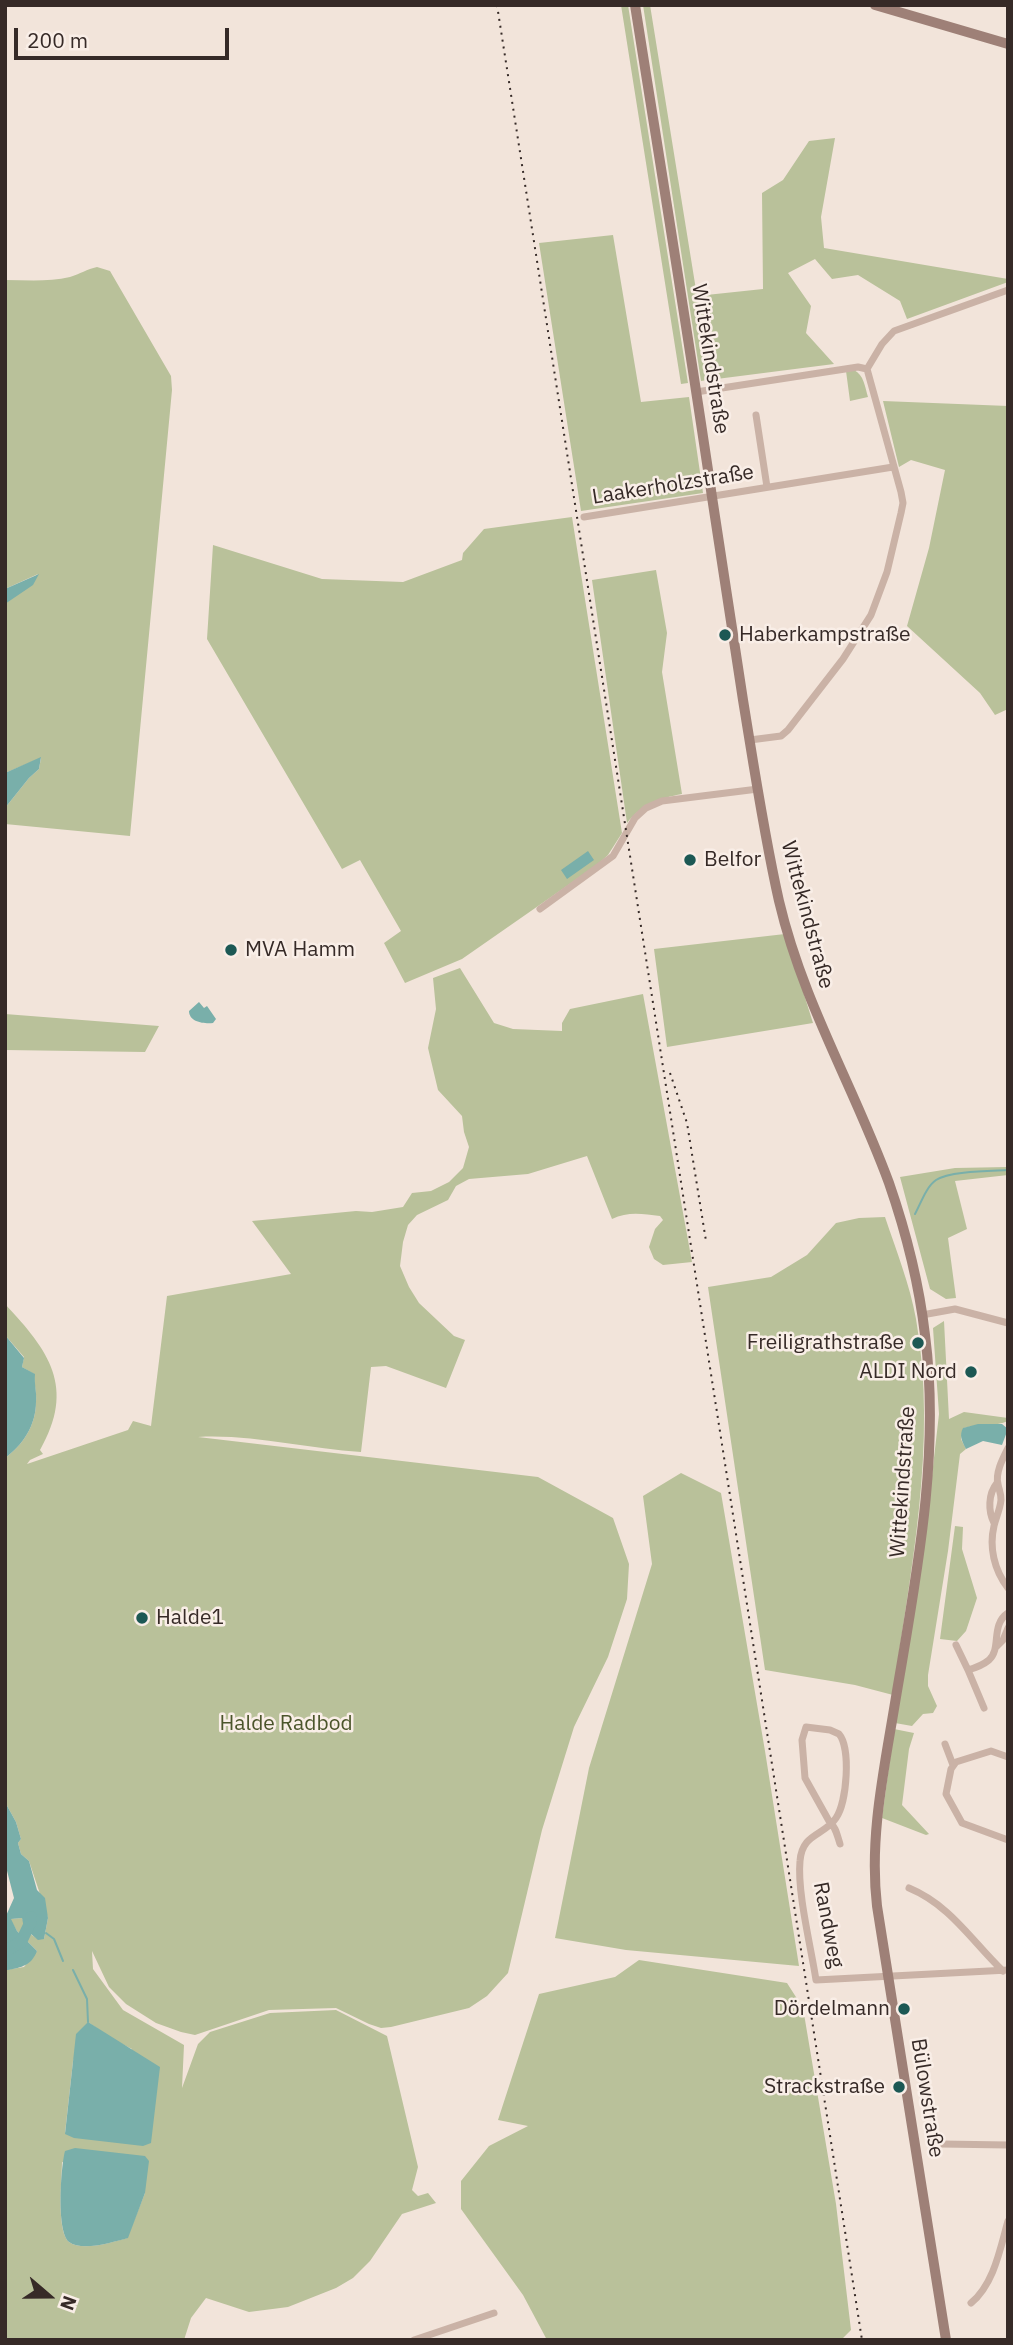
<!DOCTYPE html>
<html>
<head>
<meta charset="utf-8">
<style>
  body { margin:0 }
  #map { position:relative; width:1013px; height:2345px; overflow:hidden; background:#f2e4da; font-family:"IBM Plex Sans",sans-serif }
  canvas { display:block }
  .frame { position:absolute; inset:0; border:7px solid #362a27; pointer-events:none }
  .north { position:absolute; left:14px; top:2261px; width:70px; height:70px; -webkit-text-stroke:5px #f9eee7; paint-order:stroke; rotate:110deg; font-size:19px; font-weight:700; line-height:28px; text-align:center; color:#362a27 }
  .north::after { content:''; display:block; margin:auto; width:24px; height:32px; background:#362a27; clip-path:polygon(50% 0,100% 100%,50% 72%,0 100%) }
  .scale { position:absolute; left:14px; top:28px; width:215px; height:32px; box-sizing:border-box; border:4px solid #362a27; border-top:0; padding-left:9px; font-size:21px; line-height:24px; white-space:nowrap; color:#362a27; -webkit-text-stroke:5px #f9eee7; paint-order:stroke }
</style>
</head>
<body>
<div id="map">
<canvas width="1013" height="2345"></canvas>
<div class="frame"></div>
<div class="north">N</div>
<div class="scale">200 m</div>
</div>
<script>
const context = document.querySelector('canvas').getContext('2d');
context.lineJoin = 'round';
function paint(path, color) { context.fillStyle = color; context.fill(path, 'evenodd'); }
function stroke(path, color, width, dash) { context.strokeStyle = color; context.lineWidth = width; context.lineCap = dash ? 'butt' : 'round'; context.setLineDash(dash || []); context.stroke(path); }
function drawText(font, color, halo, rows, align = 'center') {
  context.font = font + ' "IBM Plex Sans",sans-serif'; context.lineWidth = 5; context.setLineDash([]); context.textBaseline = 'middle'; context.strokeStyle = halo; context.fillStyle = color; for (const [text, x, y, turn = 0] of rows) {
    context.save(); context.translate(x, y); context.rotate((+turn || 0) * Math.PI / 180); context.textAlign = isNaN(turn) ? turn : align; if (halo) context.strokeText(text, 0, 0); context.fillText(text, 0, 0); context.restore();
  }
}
const green = new Path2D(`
  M621,5H628L688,383L681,384Z
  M643,5H650L697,296L763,289L762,193L783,180L809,141L835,138L821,217L824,248L1008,279V282L907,319L900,301L858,275L832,279L815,259L788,273L811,306L806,333L834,364L701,381Z
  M613,235L641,402L689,397L703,493L581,511L539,243Z
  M97,267L110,271L171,376L172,390L130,836L5,824V808L29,778L39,769L41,758L5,773V604L38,574L5,589V280C26,280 49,282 70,277C80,274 87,269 97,267Z
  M854,370C864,375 865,387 868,397L850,401L846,371Z
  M883,401L1008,406V709L995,715L980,693L907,626L929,548L945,470L911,460L899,467Z
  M572,517L622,833L608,855L597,865L462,959L405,983L384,943L401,931L360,860L342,869L207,639L213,545L322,579L403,582L462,560L463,553L484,529Z
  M656,570L667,633L662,672L682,794C660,798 641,805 627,823L592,580Z
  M785,934L813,1023L667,1047L654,949Z
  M460,968L494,1023L513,1029L562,1031V1023L570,1009L643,994L692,1262L663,1265L654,1259L649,1247L655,1229L663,1220L660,1216C643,1214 628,1211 612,1219L587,1156L528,1174L469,1179L456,1186L448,1200L417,1215L408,1225L403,1242L400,1266L409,1287L419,1303L454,1336L465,1340L446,1388L386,1366L371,1367L361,1452C307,1449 253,1434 198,1437L538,1477L613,1518L629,1564L627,1599L608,1657L574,1727L542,1830L508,1973L487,1996L469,2008L391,2027L381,2028L369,2024L336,2008L269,2010L195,2035L181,2032L156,2023L126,2004L109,1987L92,1951L93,1969L123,2010L184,2045L182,2088L198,2044L210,2032L270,2013L336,2010L387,2036L418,2167L412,2190L418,2196L428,2193L436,2203L402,2214L370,2261L353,2278L336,2288L288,2307L249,2312L206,2298L191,2318L184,2340H5V1970L24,1967L37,1951L17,1931L10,1919L22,1918C26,1928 31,1940 44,1939L48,1918L29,1861L21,1854L18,1843L21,1839L16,1822L5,1802V1458C23,1445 36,1425 36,1402C37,1393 34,1384 34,1374L22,1367L24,1357L5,1335V1304C49,1351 76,1387 40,1450L43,1454L30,1460L27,1464L128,1430L133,1421L151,1426L167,1296L291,1274L252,1221L356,1211L372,1212L403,1207L412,1193L431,1191L449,1182L463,1168L469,1147L464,1132L462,1116L438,1090L428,1048L436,1009L433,978ZM88,2022L112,2039L132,2049L65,2133L73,2061ZM62,2162L145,2193L127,2238C113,2242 82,2252 69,2242C56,2231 62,2178 62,2162Z
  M5,1014L159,1026L145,1052L5,1050Z
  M1008,1167V1175L955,1181L967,1229L948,1238L956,1298L946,1299L930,1289L900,1177L955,1168Z
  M885,1217C896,1250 910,1285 916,1319C938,1444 910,1571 893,1695L855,1685L765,1670L708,1287L771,1277L807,1255L836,1223L859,1218Z
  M944,1321L949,1419L964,1412L1008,1418V1421C996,1427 977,1424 964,1428L961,1439L966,1449L960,1454L948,1551L928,1675V1686L937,1706L933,1713L923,1714L912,1726L895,1723L922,1563L939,1414L933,1328Z
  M681,1473L721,1493L765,1751L799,1966L626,1950L555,1938L589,1768L652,1564L643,1496Z
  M955,1526L963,1527L962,1549L977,1598L966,1631L957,1641L940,1639Z
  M894,1729L914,1733L909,1749L902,1805L929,1834L926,1835L882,1818Z
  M639,1960L787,1983L803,2008L836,2204L851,2330L841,2340H547L523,2295L461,2209V2181L489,2146L528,2126L498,2120L539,1994L615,1977Z`);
const water = new Path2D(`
  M39,574L33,585L5,604V589Z
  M41,757L39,769L29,778L5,808V773Z
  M588,851L594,860L567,879L561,870Z
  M199,1002L204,1008L207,1006L216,1019L213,1023C204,1024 189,1022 189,1011Z
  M5,1335L24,1358L22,1367L35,1374C34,1384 37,1393 36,1402C36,1425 23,1445 5,1458L7,1392Z
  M978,1424H1002L1008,1429L1002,1445L983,1441L966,1449C962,1441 959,1436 963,1428Z
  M5,1802L16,1822L21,1839L18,1843L21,1854L29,1861L37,1890L45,1898L48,1918L44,1939L38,1940L24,1928L22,1918L11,1919L17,1931L37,1951C31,1966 22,1967 8,1970H5V1918L14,1898L5,1863Z
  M88,2022L160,2067L151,2143L143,2146L74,2138L65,2134L76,2034Z
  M75,2148L145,2156L149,2161L145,2193L128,2238C113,2242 82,2252 69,2242C56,2231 61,2166 65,2151Z`);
const stream = new Path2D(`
  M915,1214C921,1203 926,1187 936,1180C949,1171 991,1171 1008,1170
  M46,1933L54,1939L63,1961
  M73,1970L87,1999L88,2022`);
const river = new Path2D(`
  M5,1951L21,1942L31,1921V1917`);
const minor = new Path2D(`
  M867,369L882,344L894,331L1008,290
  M696,392L858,367L867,369
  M756,415L767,487
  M584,517L893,467
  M750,740L781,736L788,730L843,659L871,615L887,572L901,513L903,503L901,492L867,369
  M540,909L613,856L635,818L646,808L662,801L758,789
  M922,1315L955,1309L1008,1323
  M1008,1448C1003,1458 995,1473 998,1484C999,1490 1001,1493 1001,1500C1000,1510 996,1517 994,1526C989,1547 994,1570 1008,1588
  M994,1523C988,1511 988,1494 997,1483
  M956,1645L968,1670
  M996,1647L1003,1640L1008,1628
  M984,1708L968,1670C975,1668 983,1665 989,1660C1002,1648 990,1625 1008,1613
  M945,1744L953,1765
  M1008,1757L991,1751L956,1762L951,1769L946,1794L962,1823L1008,1840
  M840,1844C837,1835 836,1827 829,1821L805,1778L802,1740L806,1727L830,1730L839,1734C851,1748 847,1802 836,1818C824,1836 802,1833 800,1861C797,1892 811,1947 816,1980L1008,1970
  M909,1888C950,1905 971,1940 1003,1971
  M941,2144L1008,2145
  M971,2303C994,2284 1000,2249 1008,2221
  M414,2340L494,2313`);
const secondary = new Path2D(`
  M635,5C661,169 688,333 712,497C722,565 733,632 743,700C754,767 764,835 779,901C803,1003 854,1087 889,1183C906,1232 919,1283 925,1335C941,1457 915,1583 895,1703C884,1770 869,1838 877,1906L946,2340
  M875,5L1008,44`);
const rail = new Path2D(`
  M497,5L862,2340
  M670,1073L687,1123L706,1241`);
const markers = [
  [725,635,7,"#1c5854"],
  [690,860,7,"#1c5854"],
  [231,950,7,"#1c5854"],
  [918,1343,7,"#1c5854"],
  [971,1372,7,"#1c5854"],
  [142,1618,7,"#1c5854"],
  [904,2009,7,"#1c5854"],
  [899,2087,7,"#1c5854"]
];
const streetNames = [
  ["Wittekindstraße",710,359,81],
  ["Laakerholzstraße",673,485,-9],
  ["Wittekindstraße",807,915,75],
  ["Wittekindstraße",903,1482,-86],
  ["Randweg",828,1925,79],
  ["Bülowstraße",927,2098,81]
];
const poiNames = [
  ["Haberkampstraße",739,635],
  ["Belfor",704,860],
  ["MVA Hamm",245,950],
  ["Freiligrathstraße",904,1343,"right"],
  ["ALDI Nord",957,1372,"right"],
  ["Halde1",156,1618],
  ["Dördelmann",890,2009,"right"],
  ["Strackstraße",885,2087,"right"]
];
const parkNames = [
  ["Halde Radbod",286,1724]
];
paint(green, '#b9c19a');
paint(water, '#79afaa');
stroke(stream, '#79afaa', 2);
stroke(river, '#79afaa', 12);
stroke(minor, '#cab2a6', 7);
stroke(secondary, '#9e8077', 10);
stroke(rail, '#362a27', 2, [2, 5]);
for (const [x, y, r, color] of markers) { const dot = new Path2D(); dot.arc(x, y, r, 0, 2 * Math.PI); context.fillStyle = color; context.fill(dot); stroke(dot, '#f9eee7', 2.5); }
drawText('21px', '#362a27', '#f9eee7', streetNames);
drawText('21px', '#362a27', '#f9eee7', poiNames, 'left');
drawText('21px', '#4b552b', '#f9eee7', parkNames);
</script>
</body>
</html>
